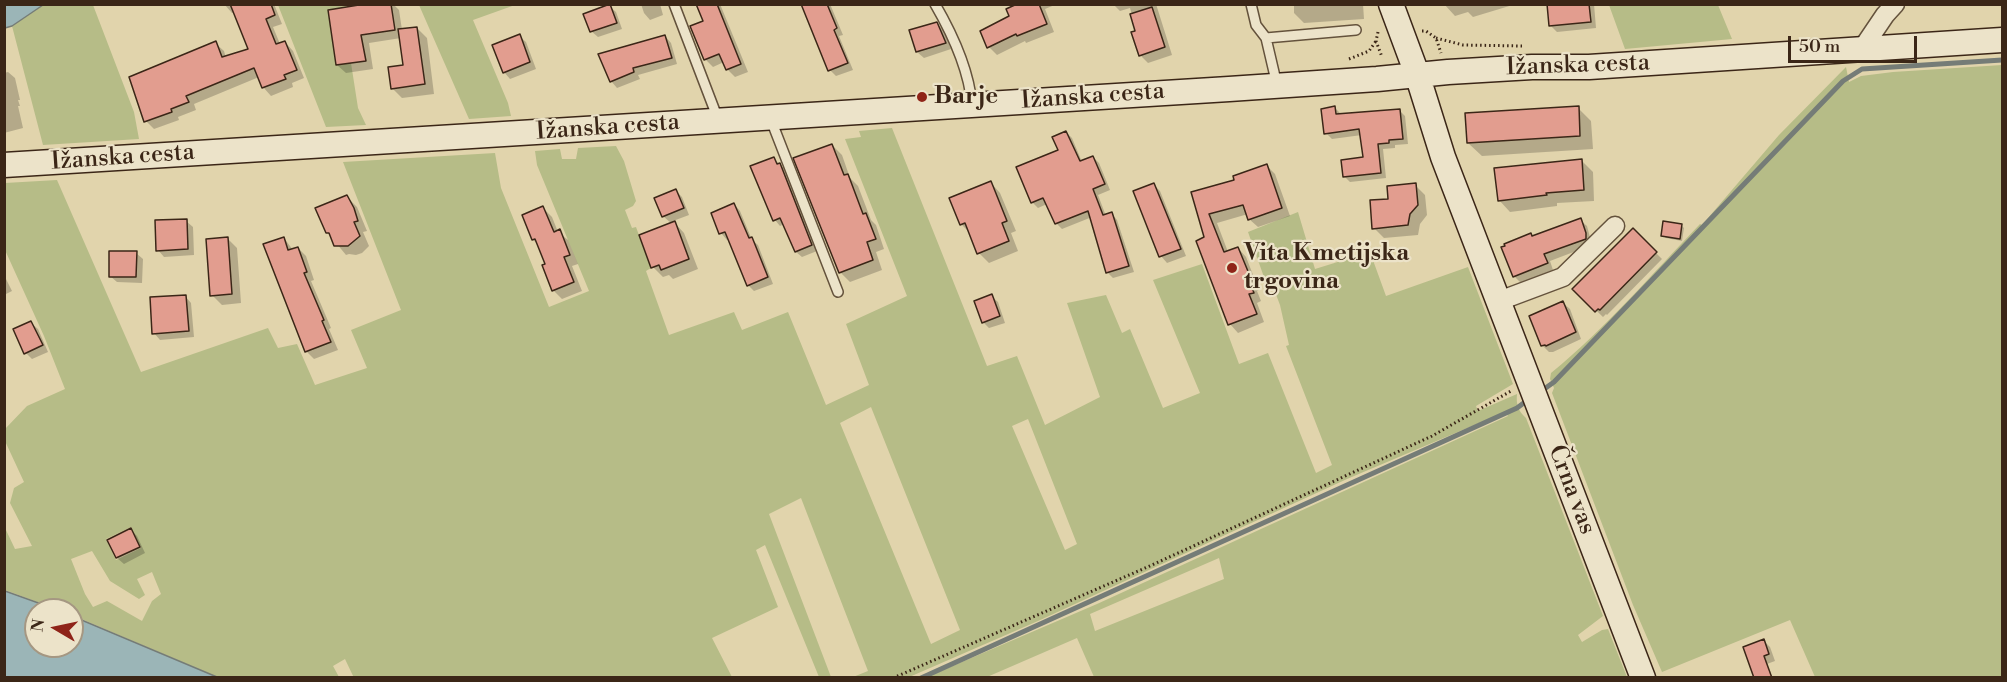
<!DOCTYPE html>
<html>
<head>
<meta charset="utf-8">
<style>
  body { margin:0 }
  #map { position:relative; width:2007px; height:682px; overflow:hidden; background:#e1d4ac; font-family:"Libre Bodoni",serif }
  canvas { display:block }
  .frame { position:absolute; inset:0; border:6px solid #3b2617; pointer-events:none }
  .north { position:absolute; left:24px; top:598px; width:60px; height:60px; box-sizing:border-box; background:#ece3c9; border:2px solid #a59782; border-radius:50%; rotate:279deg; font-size:16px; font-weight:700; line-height:24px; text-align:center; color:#3b2617 }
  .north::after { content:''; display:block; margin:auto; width:21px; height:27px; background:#8f2418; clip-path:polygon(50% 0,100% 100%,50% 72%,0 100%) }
  .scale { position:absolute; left:1788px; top:36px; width:129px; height:27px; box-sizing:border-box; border:3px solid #3b2617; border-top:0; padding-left:8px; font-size:18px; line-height:21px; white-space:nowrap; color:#3b2617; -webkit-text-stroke:4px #ece3c9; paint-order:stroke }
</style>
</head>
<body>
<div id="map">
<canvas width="2007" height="682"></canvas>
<div class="frame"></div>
<div class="north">N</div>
<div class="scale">50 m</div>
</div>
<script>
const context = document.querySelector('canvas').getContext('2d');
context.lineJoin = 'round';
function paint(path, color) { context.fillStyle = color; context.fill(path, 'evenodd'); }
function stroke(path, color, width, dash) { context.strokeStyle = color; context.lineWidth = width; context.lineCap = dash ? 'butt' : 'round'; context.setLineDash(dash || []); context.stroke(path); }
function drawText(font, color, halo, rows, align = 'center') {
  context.font = font + ' "Libre Bodoni",serif'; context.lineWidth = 4.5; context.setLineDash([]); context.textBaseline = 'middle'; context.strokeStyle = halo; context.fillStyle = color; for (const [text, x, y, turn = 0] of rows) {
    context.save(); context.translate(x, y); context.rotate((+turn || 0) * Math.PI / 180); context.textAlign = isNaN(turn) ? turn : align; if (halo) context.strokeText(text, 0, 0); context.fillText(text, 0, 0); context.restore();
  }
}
const green = new Path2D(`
  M43,5H93L134,112L139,139L43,145L12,26Z
  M278,5H357L328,11L336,65L351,63L358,108L366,125L326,127Z
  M419,5H515L473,20L508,103L511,116L469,119Z
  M1609,5H1718L1732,39L1625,49Z
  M2002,65V677H1815L1790,620L1662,672L1633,605L1552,393L1554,388L1550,379L1551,373C1605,329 1652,274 1700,224L1702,225L1779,135L1846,67L1849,82L1861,76L1893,72Z
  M892,128L987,366L1017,356L1045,425L1100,397L1067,303L1106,295L1122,333L1130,329L1163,408L1200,393L1153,280L1202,264L1239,364L1268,353L1316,473L1332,465L1286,346L1289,345L1280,305L1272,284L1265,280L1248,232L1298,212L1315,269L1370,252L1386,296L1468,267L1513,384L1476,406L1478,411L1517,394C1516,404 1518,411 1526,418L1603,616L1578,635L1582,642L1602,630L1608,629L1627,677H1094L1077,638L987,677H927L1097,604L1508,416L1505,412L1347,479L1038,621L907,678L853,677L868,671L801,498L769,514L831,677H819L765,545L756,550L778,607L712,638L732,677L354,678L345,659L333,666L339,677H217L72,615V610H59L5,590V528L15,549L32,546L10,503L14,488L24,482L5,441V429L27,406L65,389L44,336L5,250V183L57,180L141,372L268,328L278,348L297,344L315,385L367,368L351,330L401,310L343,162L495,153L501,188L549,307L589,291L537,165L535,151L560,149L562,159H576L578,148L616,146L624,161L636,201L633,206L625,210L632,228L636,227L651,268L646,271L669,335L734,312L742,330L788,312L826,405L869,385L846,324L907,296L845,139L861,137L859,131ZM871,407L960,630L931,644L840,423ZM1028,419L1077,544L1065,550L1012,426ZM131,527L141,548L116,560L106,539ZM92,551L110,581L139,599L145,595L137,579L152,572L161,594L152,601L142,621L107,601L93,607L85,594L71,559ZM1219,558L1224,579L1095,631L1090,614Z`);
const water = new Path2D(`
  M5,4H43V5L12,26L5,28Z
  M5,591L58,610H36V646H72V616L217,677H5Z`);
const shadow = new Path2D(`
  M224,4H274L282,24L273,27L280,44L285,42L293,51L304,78L292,83L293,87L271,96L263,87L259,77L194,104L196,110L178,117L179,120L154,129L146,121L215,43L224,51L226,58L250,50L235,12L232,13Z
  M372,4H393L399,10L402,30L417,28L427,38L434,94L402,98L392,88L405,66L401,38L369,43L373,69L346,73L337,65Z
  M641,4H660L663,15L650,20L644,13Z
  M698,4H720L748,72L735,77L727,69L724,62L713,67L705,59V22Z
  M803,4H830L843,35L839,36L853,70L836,76L830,70Z
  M1015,4H1057L1045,9L1054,32L1026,43L1025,41L997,55L989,47L1011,17Z
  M1113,4H1156L1172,55L1148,63L1140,55L1137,32L1130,8L1120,11Z
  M1294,4H1363L1364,19L1304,23L1294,13Z
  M1444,4H1516L1473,17L1468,12L1455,16Z
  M1548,4H1594L1596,28L1557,32L1550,25Z
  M609,6L616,12L622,29L598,37L591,31Z
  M937,23L943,30L951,49L924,58L917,52L911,31Z
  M519,36L526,42L536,69L510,79L504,72Z
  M665,36L671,43L677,64L638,75L640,79L617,88L611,81Z
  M8,72L15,78L20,100H18L20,106H18L23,128L4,133V73Z
  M1335,108L1341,114L1399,110L1405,116L1408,144L1395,145V148L1383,149L1386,178L1350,182L1344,176L1365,158L1362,135L1332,139L1326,133Z
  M1578,108L1591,121L1593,149L1482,156L1468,143Z
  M1066,132L1072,138L1082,162L1093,157L1099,163L1110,190L1098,195L1106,216L1112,214L1117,220L1134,272L1113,278L1107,272L1092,217L1062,229L1056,223L1047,204L1038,208L1032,202L1060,150Z
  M832,145L842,155L850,178L858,186L871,220L876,225L884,249L876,252L882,270L850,282L840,272Z
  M774,159L786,170L817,251L802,257L796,252L784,224L780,226L775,220L752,167Z
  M1581,160L1593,172L1594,201L1557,203V206L1510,212L1499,200Z
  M1267,166L1275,174L1290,216L1258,227L1249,219L1248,214L1217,223L1228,252L1238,248L1246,257L1259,290L1257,291L1261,301L1257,303L1264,322L1238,333L1230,324L1198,241L1206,238L1193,193L1236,181Z
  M991,183L1000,193L1016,231L1011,233L1018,251L989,263L979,253L971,234L961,224Z
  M1153,184L1160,191L1186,256L1167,263L1161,256Z
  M1415,185L1425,195L1427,215L1420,224L1418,235L1384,238L1374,228L1390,200Z
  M676,191L682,197L689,215L673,221L684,233L698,269L673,279L669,275L663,277L653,267L641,236L672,224L663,216Z
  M347,197L357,207L367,231L363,232L369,246L362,253L356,255L349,254L346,255L327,232Z
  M734,204L740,211L752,240L758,245L773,284L754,291L748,285L730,239L727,240L721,233Z
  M543,208L552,217L558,232L568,240L578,264L572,266L582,291L562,299L553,290L547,264L539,245L533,240L524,216Z
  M1580,220L1587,226L1592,245L1550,261L1553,270L1521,283L1514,276L1533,237Z
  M186,221L193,227L194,255L164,257L158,250Z
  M1681,225L1684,228L1682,241L1666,238L1663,235Z
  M1633,230L1662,259L1607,315L1606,314L1603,317L1574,289Z
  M227,238L237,248L241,303L222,305L212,295Z
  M284,238L293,250L298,248L306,256L314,280L311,281L331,328L329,329L338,350L314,359L306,351Z
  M136,253L143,259L142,283L117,282L110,276Z
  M4,275L12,291L4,295Z
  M185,296L191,303L194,337L160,340L154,333Z
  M991,296L998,302L1005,323L989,328L983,322Z
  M1563,303L1570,309L1581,339L1553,352H1549L1542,345Z
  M31,323L38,329L48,352L32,359L26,353Z
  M131,530L137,536L145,553L124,564L117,558L109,540Z
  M1763,640L1770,647L1775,661L1756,668Z`);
const stream = new Path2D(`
  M1540,392L1554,382L1843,81L1862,69L2002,60
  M921,678L1517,408L1529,399`);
const building = new Path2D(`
  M230,4H271L275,15L266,19L276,44L285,41L297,70L284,75L286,79L262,88L254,68L186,96L189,102L171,109L172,112L144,122L129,77L216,41L222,57L248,49Z
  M365,4H391L395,30L361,35L366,61L336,65L328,10Z
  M610,4L617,23L590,32L583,14Z
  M696,4H717L741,64L726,70L719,54L704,60L690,26L703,21Z
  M801,4H827L837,28L834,30L848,63L828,71Z
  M1017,4H1039L1047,24L1017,36L1016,34L987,48L980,31L1009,16L1006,9Z
  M1547,4H1589L1591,22L1549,26Z
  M1152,7L1165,47L1139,56L1131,32L1135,31L1130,14Z
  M937,22L946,43L916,52L909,30Z
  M417,27L425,84L391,89L388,67L403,65L398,29Z
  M520,34L530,62L503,73L492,45Z
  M665,35L672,58L633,68L634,72L610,82L598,54Z
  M1335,106L1336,114L1400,109L1403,139L1389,140V143L1378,144L1381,173L1343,177L1341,160L1363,157L1359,129L1324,134L1321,109Z
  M1579,106L1580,136L1467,143L1465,113Z
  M1066,131L1080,161L1093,156L1105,184L1093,189L1103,215L1112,212L1129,266L1106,273L1088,211L1055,224L1043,198L1031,203L1016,167L1058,150L1052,137Z
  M832,144L844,175L848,174L863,214L866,213L876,239L867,242L873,260L839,273L793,158Z
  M774,157L777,164L780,163L812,245L795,252L780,218L773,221L750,166Z
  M1582,159L1584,190L1546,193L1547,195L1498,201L1494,168Z
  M1267,164L1282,208L1248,220L1243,205L1209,214L1224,252L1238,247L1252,281L1250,282L1254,293L1249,294L1257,314L1228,325L1196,241L1204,237L1191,192L1234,180L1233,176Z
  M991,181L1007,221L1002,223L1009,241L977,254L965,223L960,225L949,198Z
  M1154,183L1181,249L1159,257L1133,191Z
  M1416,183L1418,205L1410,214L1408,225L1372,229L1370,200L1388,199L1387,186Z
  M676,189L684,208L662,217L654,198Z
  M347,195L354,208L358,221L354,222L360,236L348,246H334L329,233H326L315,208Z
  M734,203L749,238L752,237L768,277L747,286L725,232L719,234L711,213Z
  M543,206L554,232L560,229L570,255L564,257L574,282L552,291L542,265L545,264L535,239L532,240L522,215Z
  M1581,218L1586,233V239L1544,254L1548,263L1513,277L1501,247L1505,246L1504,244L1531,233L1532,236Z
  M187,219L188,249L156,251L155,220Z
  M675,221L689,259L661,270L659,265L651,268L639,235Z
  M1663,221L1682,224L1680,239L1661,236Z
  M1633,228L1657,252L1600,310L1598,309L1595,312L1572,289Z
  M228,237L232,294L210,296L206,239Z
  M284,237L288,250L298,247L307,272L304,273L324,320L322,321L331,342L305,352L263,244Z
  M109,251H137L136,277H109Z
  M992,294L1000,316L982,323L974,301Z
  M186,295L189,331L152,334L150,297Z
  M1563,301L1576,332L1546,346L1545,345L1541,346L1529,316Z
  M31,321L43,345L24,354L13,329Z
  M131,528L140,547L116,558L107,540Z
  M1764,639L1769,654L1764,656L1772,678H1754L1743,647Z`);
const path = new Path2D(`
  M1422,31H1426L1436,38L1441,53
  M1378,32L1376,41L1382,57
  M1436,38L1463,45L1522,46
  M1349,59L1369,51L1376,41
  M893,678L1152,565L1432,436L1511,391`);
const lane = new Path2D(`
  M674,4L718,119
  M935,4C953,35 969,69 972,105
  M1251,4L1256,25L1266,38
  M1277,85L1266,38L1356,30
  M771,120L838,292`);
const street = new Path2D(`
  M1862,49L1885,15L1895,4
  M1499,301L1563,277L1615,226`);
const secondary = new Path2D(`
  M1391,4L1417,74L1443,157L1643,678
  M4,165L1229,89L1377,79L1448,72L1532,67H1589L2002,40`);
const markers = [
  [922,97,6,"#8f2418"],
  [1232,268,6,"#8f2418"]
];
const streetNames = [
  ["Ižanska cesta",1578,66,-2],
  ["Ižanska cesta",1093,97,-4],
  ["Ižanska cesta",608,128,-4],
  ["Ižanska cesta",123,158,-4],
  ["Črna vas",1571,490,69]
];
const poiNames = [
  ["Barje",934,97],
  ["Vita Kmetijska",1244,254],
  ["trgovina",1244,282]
];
paint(green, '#b6bc87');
paint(water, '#9bb5b7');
stroke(water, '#757c77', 1.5);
paint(shadow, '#0003');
stroke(stream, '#757c77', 5);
paint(building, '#e29d8f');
stroke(building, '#3b2617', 1.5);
stroke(lane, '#64523c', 12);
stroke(street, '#64523c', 21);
stroke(secondary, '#3b2617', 27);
stroke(path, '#3b2617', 3, [1.5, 3]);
stroke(lane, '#ece3c9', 9);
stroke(street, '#ece3c9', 18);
stroke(secondary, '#ece3c9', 24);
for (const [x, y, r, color] of markers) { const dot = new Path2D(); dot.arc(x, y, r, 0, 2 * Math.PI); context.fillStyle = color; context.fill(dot); stroke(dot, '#ece3c9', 2); }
drawText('24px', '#3b2617', '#ece3c9', streetNames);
drawText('bold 24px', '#3b2617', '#ece3c9', poiNames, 'left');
</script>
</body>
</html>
